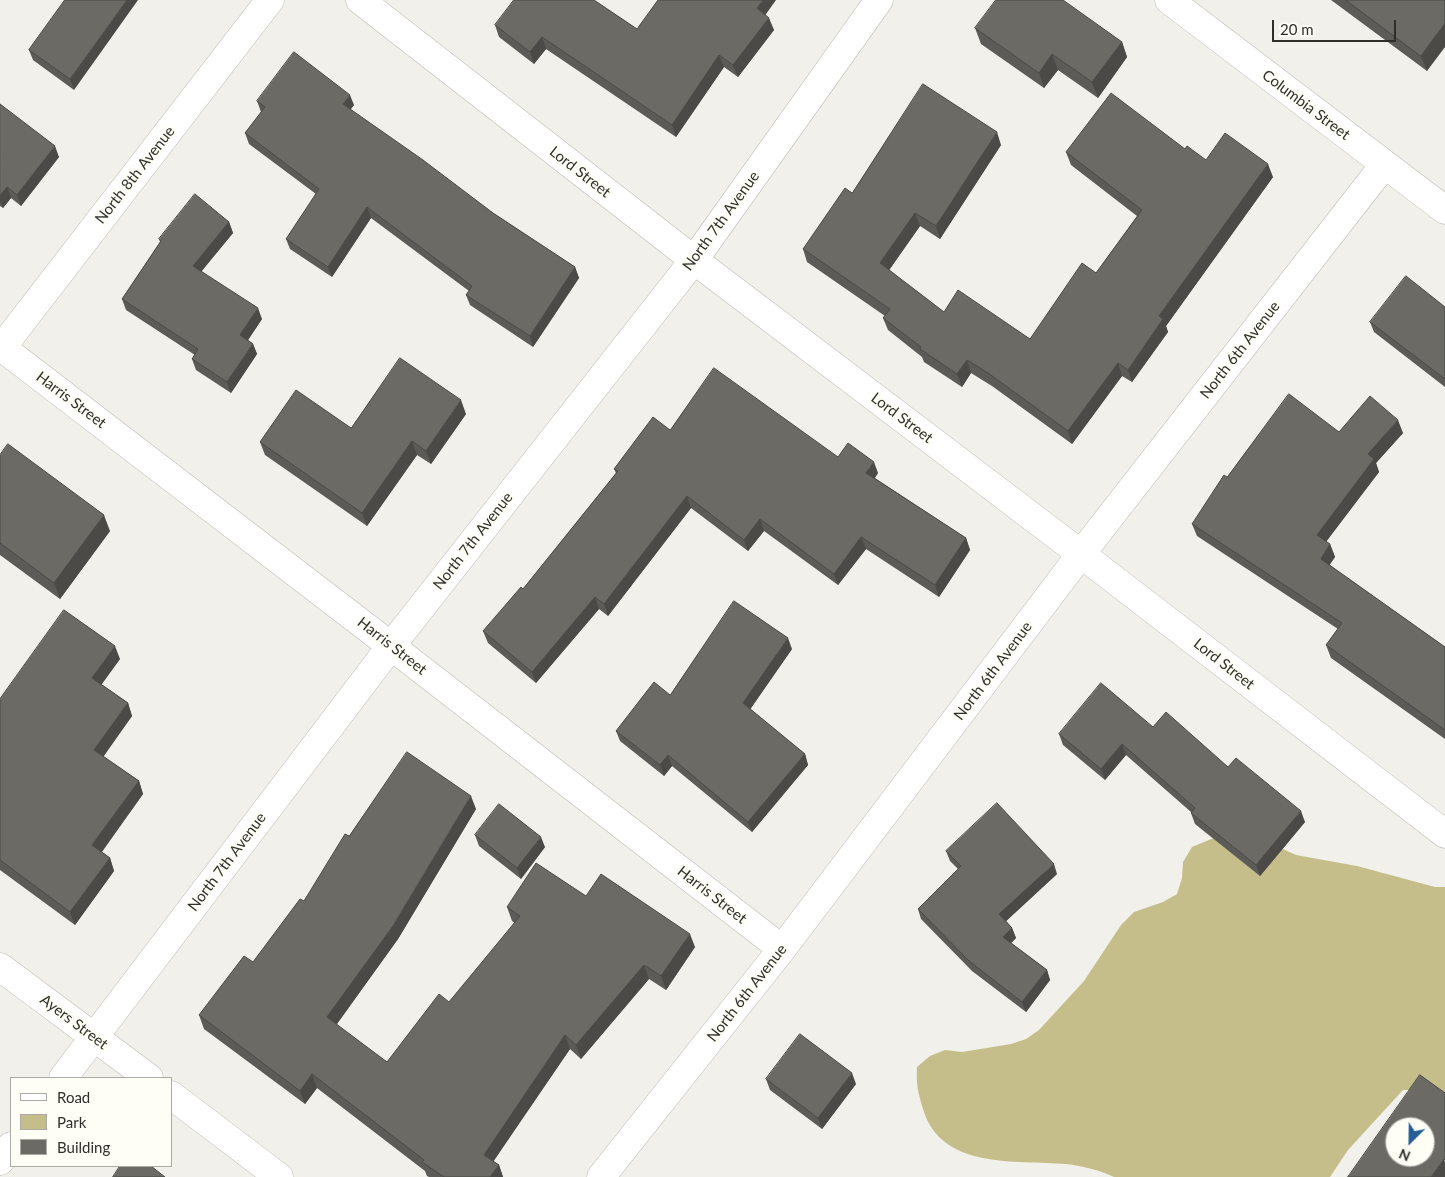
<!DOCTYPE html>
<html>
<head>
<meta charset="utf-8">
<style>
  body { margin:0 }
  #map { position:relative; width:1445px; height:1177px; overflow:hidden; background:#f1f0ea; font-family:Lato,sans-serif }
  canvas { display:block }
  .legend { position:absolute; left:10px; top:1077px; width:162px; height:90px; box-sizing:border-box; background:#fefef7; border:1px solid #ababa5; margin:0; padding:6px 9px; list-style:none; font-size:15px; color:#2e2e2b }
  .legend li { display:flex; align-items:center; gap:10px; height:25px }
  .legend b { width:25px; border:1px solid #ababa5 }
  .north { position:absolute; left:1385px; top:1117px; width:50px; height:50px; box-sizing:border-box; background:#fefef7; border:1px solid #ababa5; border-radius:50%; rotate:203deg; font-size:14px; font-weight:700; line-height:20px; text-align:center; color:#2e2e2b }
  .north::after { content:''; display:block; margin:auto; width:18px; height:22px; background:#265f97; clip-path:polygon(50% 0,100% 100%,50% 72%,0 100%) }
  .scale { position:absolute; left:1272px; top:20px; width:124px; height:22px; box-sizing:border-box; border:2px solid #2e2e2b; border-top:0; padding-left:6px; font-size:15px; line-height:18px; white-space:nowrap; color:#2e2e2b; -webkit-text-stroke:4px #fefef7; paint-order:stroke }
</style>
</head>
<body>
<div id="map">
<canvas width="1445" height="1177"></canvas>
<ul class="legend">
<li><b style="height:6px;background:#fff"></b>Road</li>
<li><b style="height:14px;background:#c6be8a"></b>Park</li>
<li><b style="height:14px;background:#6b6a65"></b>Building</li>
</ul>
<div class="north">N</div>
<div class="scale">20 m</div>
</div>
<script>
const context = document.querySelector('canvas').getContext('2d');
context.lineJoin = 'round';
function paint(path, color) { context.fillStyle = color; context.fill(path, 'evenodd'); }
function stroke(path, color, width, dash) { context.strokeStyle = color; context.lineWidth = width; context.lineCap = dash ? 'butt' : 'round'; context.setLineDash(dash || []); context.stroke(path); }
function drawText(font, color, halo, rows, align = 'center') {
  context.font = font + ' Lato,sans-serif'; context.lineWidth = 5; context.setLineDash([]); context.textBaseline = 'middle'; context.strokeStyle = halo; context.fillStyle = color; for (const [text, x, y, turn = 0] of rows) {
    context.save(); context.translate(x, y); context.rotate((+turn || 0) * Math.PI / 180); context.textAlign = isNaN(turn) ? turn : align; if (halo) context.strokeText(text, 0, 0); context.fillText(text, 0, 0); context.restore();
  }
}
const green = new Path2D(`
  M1221,835L1254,836L1296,855L1357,866L1435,887H1445V1129L1419,1090H1403L1348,1150L1330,1177H1114C1099,1170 1083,1166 1066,1164C1016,1160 941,1170 923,1109C918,1093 916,1084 917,1067L930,1056L945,1050L962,1052L1011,1044L1026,1039L1039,1030L1084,981L1121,925L1134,912L1163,902L1177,894L1182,878L1183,862L1192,847Z`);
const minor = new Path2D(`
  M360,0L694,260L1081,554L1445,834
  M1169,0L1445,210
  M0,346L391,646L782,949
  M0,350L270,0
  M0,967L149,1078
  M63,1078L391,646L694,260L879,0
  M171,1095L279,1177
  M0,1161L11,1146
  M601,1177L782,949L1081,554L1384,165`);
const wall = new Path2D(`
  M65,0L74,90L33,60L29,50Z
  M1331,0H1445L1427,71Z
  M601,5L637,29L765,15L774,30L738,77L724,67L676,137L546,49L534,64L499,37L495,25Z
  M975,28L1122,42L1127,57L1098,98L1058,70L1044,88L981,44Z
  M257,101L354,105L350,110L493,213L575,267L579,278L533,347L470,305L466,295L469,291L371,218L332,277L290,249L286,239L316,194L249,144L245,133L261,112Z
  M0,104L59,157L21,206L11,198L3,208L0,206Z
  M1001,145L940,239L920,226L889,270L944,312L1030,339L1096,273L1137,216L1071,165L1066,152L1185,149L1206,160L1273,177L1166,326L1168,332L1132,382L1122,376L1072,444L992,386L971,373L962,387L924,362L922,357L888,330L883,318L885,316L807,262L803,249L852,193Z
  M229,222L233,233L201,271L262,319L248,340L253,344L257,354L231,393L196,370L192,359L195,355L126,310L122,299L160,242L159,239Z
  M1445,307V387L1374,332L1370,322Z
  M466,414L431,464L417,455L367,526L265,455L260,442L351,428Z
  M670,430L838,457L878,473L875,478L966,538L970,550L939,597L866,549L838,585L764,531L748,551L691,508L608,616L599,609L536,683L488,643L483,631L523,589L616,473L614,469Z
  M1339,432L1403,433L1376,463L1379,472L1326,542L1330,544L1335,557L1329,565L1445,647V739L1331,658L1326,645L1338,629L1197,536L1192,524L1227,477Z
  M0,455L110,531L60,599L0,555Z
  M792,649L750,709L805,754L808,765L752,832L672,766L664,776L620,741L616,731L670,695Z
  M120,659L101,684L128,703L132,716L103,756L139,781L143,794L102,852L110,858L114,871L75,925L0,870V699Z
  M1153,727L1228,767L1305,822L1260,876L1195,824L1191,813V812L1126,755L1105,780L1063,745L1059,734Z
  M476,809L398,939L336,1025L387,1062L449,1002L515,923L512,921L507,907L586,896L695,947L666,990L649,979L581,1059L570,1049L493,1161L499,1165L503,1177H429L427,1176L425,1171L317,1088L305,1104L204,1029L199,1015L253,962L304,901L349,836Z
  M475,835L545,847L521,879L479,846Z
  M946,851L1057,874L1006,921L1012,928L1016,938L1011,943L1047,970L1050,980L1026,1012L972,971L921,919L918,909L958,869L950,861Z
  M766,1079L856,1084L822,1129L770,1090Z`);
const shadedWall = new Path2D(`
  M127,0H138L74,90L70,79Z
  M763,0H776L761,21L757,8Z
  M769,18L774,30L738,77L733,65Z
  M1445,23V47L1427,71L1421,56Z
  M542,37L546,49L534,64L530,52Z
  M1122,42L1127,57L1098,98L1092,82Z
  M1052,54L1058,70L1044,88L1039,73Z
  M719,55L724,67L676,137L672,125Z
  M350,95L354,105L346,115L343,104Z
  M997,132L1001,145L940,239L936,226Z
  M55,146L59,157L21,206L17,195Z
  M1268,164L1273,177L1166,326L1168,332L1132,382L1128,370L1159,316Z
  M7,187L11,198L3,208L0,201V196Z
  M367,207L371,218L332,277L328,267Z
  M915,213L920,226L885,276L880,263Z
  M229,222L233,233L197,277L193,266Z
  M575,267L579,278L533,347L530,336Z
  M258,308L262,319L244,346L240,335Z
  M253,344L257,354L231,393L227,382Z
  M967,360L971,373L962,387L957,374Z
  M1118,363L1122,376L1072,444L1068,431Z
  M461,400L466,414L431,464L426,451Z
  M1398,420L1403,433L1376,463L1379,472L1321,548L1317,535L1368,454Z
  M412,441L417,455L367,526L362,513Z
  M874,462L878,473L870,484L866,473Z
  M687,496L691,508L608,616L604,604Z
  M104,515L110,531L60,599L54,583Z
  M760,519L764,531L748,551L744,540Z
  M861,537L866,549L838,585L834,574Z
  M966,538L970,550L939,597L935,585Z
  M1330,544L1335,557L1325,572L1321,559Z
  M595,597L599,609L536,683L532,672Z
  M788,638L792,649L747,714L743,703Z
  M115,646L120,659L97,691L92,678Z
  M128,703L132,716L99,763L94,750Z
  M1122,744L1126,755L1105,780L1101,769Z
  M805,754L808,765L752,832L748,822Z
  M668,755L672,766L664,776L660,765Z
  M139,781L143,794L97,858L92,845Z
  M471,796L476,809L398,939L332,1031L327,1017Z
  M1301,811L1305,822L1260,876L1256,865Z
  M541,837L545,847L521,879L517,868Z
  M110,858L114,871L75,925L70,912Z
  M1054,864L1057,874L1003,924L999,914Z
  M1012,928L1016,938L1007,947L1003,937Z
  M690,934L695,947L666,990L661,976Z
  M644,965L649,979L581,1059L576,1045Z
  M1047,970L1050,980L1026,1012L1022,1002Z
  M565,1035L570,1049L489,1168L484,1155Z
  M852,1073L856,1084L822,1129L818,1118Z
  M312,1074L317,1088L305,1104L300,1091Z
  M1444,1159L1445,1162V1177H1431Z
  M499,1165L503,1177H490Z`);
const building = new Path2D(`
  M65,0H127L70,79L29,50Z
  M514,0H594L637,29L658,0H763L757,8L769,18L733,65L719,55L672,125L542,37L530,52L495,25Z
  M996,0H1063L1122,42L1092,82L1052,54L1039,73L975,28Z
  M1346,0H1445V23L1421,56Z
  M294,52L350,95L343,104L423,160L493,213L575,267L530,336L466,295L472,286L367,207L328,267L286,239L319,189L245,133L265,107L257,101Z
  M923,84L997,132L936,226L915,213L880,263L944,312L958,290L1030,339L1082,263L1096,273L1142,210L1066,152L1111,93L1185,149L1187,146L1206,160L1225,133L1268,164L1159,316L1163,319L1128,370L1118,363L1068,431L988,373L967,360L957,374L920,349L921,347L883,318L890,309L803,249L845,188L852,193Z
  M0,104L55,146L17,195L7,187L0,196Z
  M195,194L229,222L193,266L258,308L240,335L253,344L227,382L192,359L198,349L122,299L161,241L159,239Z
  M1406,276L1445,307V379L1370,322Z
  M400,358L461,400L426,451L412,441L362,513L260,442L296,390L351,428Z
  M714,368L838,457L848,443L874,462L866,473L966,538L935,585L861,537L834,574L760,519L744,540L687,496L604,604L595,597L532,672L483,631L521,587L523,589L618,471L614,469L653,417L670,430Z
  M1289,394L1339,432L1370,396L1398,420L1368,454L1374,459L1317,535L1330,544L1321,559L1445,647V730L1326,645L1342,623L1192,524L1224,475L1227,477Z
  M8,444L104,515L54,583L0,543V455Z
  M734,601L788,638L743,703L805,754L748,822L668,755L660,765L616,731L654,682L670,695Z
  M64,610L115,646L92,678L128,703L94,750L139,781L92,845L110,858L70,912L0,860V699Z
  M1101,683L1153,727L1166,712L1228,767L1236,758L1301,811L1256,865L1191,813L1195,808L1122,744L1101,769L1059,734Z
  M407,752L471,796L393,926L327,1017L387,1062L439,994L449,1002L520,916L507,907L536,863L586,896L601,874L690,934L661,976L644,965L576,1045L565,1035L484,1155L499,1165L490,1177H444L422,1162L424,1160L312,1074L300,1091L199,1015L244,956L253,962L300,899L304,901L345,834L349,836Z
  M997,803L1054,864L999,914L1012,928L1003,937L1047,970L1022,1002L969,961L918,909L961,866L946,851Z
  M499,804L541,837L517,868L475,835Z
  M800,1034L852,1073L818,1118L766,1079Z
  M1420,1075L1445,1093V1160L1444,1159L1431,1177H1348ZM1395,1127H1425V1157H1395Z
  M120,1166H151L165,1177H113Z`);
const streetNames = [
  ["Columbia Street",1306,105,37],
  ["Lord Street",580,172,38],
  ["North 8th Avenue",135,175,-52],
  ["North 7th Avenue",721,221,-54],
  ["North 6th Avenue",1240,350,-52],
  ["Harris Street",71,400,37],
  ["Lord Street",902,418,37],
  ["North 7th Avenue",473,541,-52],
  ["Harris Street",392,646,38],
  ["Lord Street",1224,664,38],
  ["North 6th Avenue",993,671,-53],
  ["North 7th Avenue",227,862,-53],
  ["Harris Street",712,895,38],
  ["North 6th Avenue",747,993,-52],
  ["Ayers Street",74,1022,37]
];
paint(green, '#c6be8a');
stroke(minor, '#bbbab3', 29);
stroke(minor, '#fff', 28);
paint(wall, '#5c5b57');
paint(shadedWall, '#4b4a47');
paint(building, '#6b6a65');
stroke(building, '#4b4a47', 1);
drawText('15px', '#2e2e2b', '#fefef7', streetNames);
</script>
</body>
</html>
